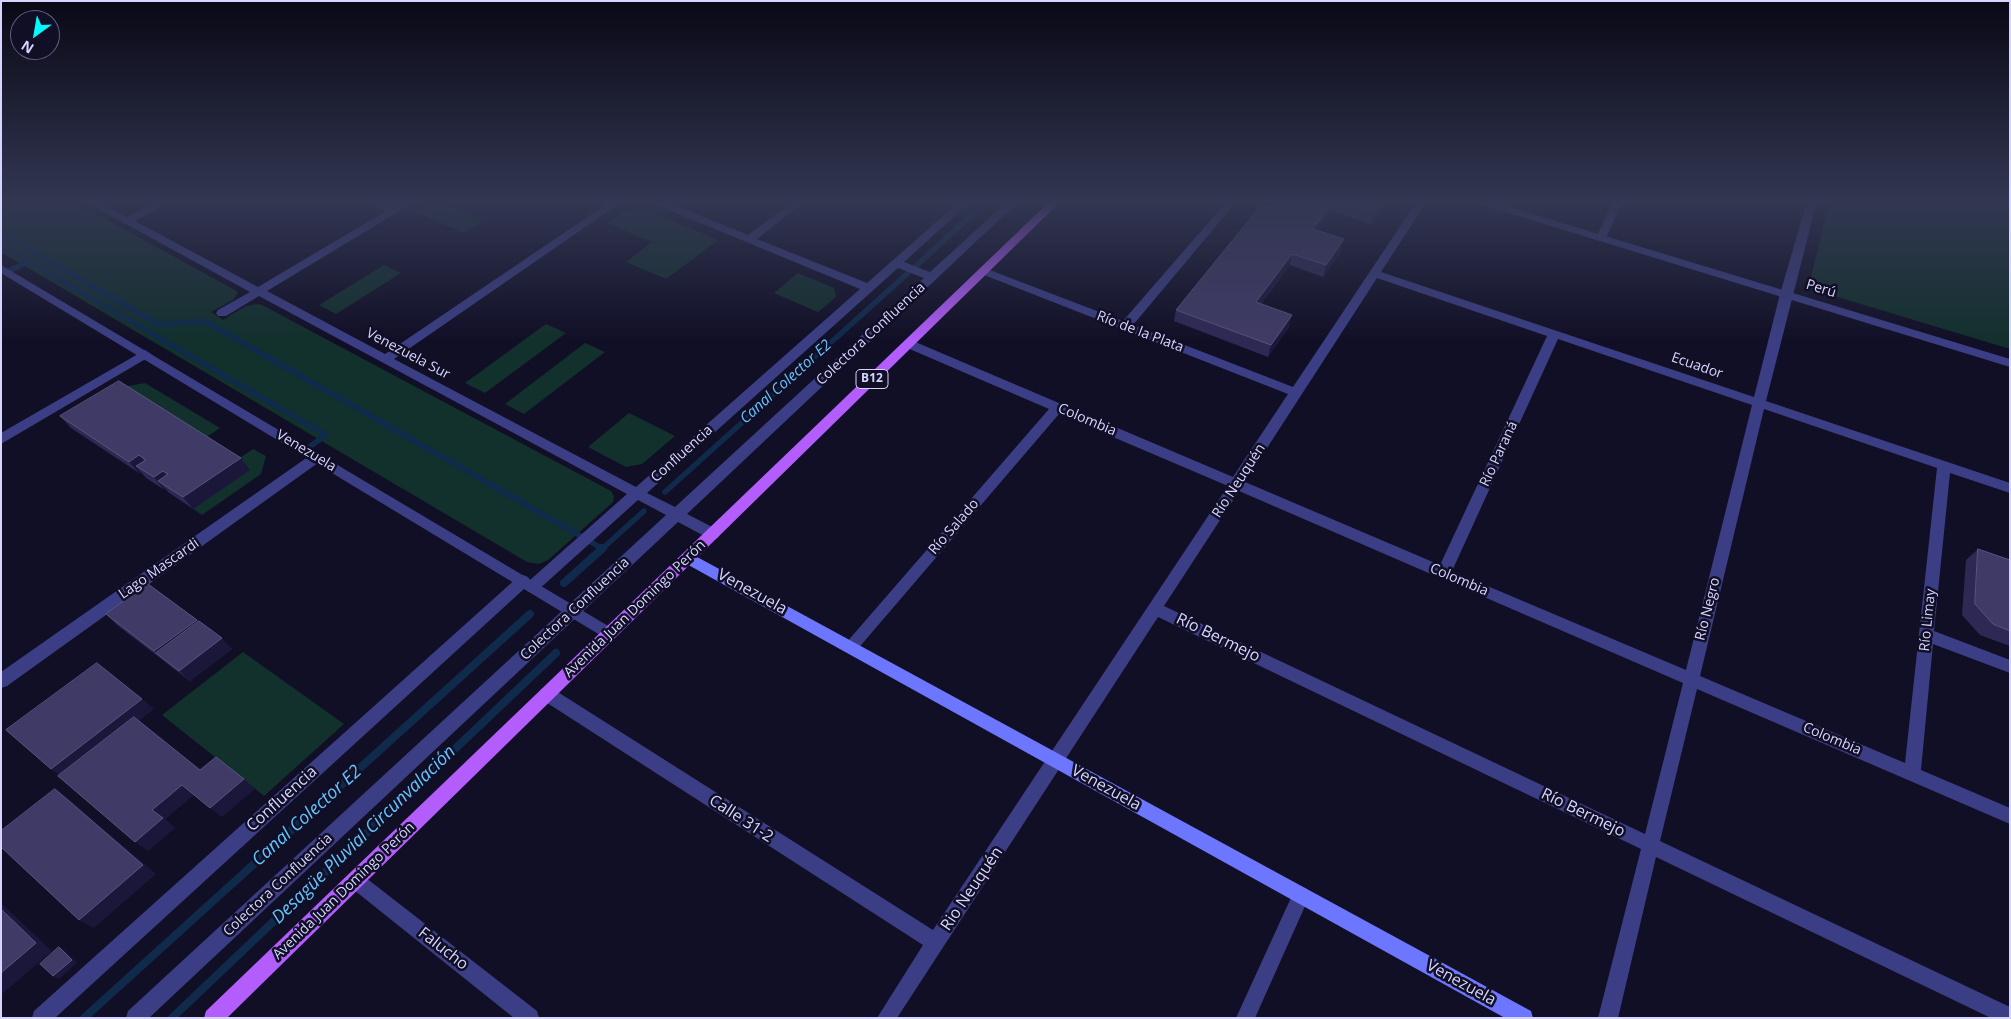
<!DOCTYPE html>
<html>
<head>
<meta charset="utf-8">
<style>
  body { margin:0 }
  #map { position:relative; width:2011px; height:1019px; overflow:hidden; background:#110f26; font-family:"Open Sans",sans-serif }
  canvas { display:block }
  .frame { position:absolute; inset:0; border:2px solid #d6d5ff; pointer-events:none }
  .north { position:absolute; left:10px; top:10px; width:50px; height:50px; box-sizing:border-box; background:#110f26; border:1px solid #605e7d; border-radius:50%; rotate:212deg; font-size:14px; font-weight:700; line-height:20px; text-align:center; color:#d6d5ff }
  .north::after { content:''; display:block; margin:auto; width:18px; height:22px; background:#03f9fc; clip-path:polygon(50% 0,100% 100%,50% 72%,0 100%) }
</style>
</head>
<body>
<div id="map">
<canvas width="2011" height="1019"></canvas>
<div class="frame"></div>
<div class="north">N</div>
</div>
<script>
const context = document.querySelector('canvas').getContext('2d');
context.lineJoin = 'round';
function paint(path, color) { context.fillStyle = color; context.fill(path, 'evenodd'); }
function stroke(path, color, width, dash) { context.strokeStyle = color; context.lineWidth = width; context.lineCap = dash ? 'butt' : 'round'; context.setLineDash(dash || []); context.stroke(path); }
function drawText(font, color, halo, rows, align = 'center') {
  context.font = font + ' "Open Sans",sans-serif'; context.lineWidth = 5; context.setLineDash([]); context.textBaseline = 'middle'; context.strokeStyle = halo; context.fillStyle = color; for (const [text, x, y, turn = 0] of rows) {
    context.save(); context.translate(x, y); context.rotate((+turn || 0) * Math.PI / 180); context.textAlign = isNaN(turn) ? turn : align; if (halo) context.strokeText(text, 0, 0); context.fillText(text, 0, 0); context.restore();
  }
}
const green = new Path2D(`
  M1,201H72L235,290L238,293L233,300L211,312L223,320C235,313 248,301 262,305L611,491L614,496L613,502L548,560L539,564L527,562L1,252Z
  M432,201H438L483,221L464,233L414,211Z
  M1830,201H1998L2010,204V349L1808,288Z
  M641,208L718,240L666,279L626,262L652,242L607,223L624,211Z
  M384,265L401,273L336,314L319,305Z
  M798,273L834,288L836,297L818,312L774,293Z
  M546,324L566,333L485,393L465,383Z
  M585,343L605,352L524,414L505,404Z
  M145,383L220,428L202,440L122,387Z
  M629,413L675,436L642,464L626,467L588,447Z
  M253,449L266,456L261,474L202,515L193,509L249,470L235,461Z
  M243,652L344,724L264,796L162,715Z`);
const streamFar1 = new Path2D(`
  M1,234L158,324C175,327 191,318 208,323L579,535
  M1,245L326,435L305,450
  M916,266L987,201
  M7,272L29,261
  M665,492L908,273
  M591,542L602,549
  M602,549L644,511`);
const stream = new Path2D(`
  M600,548L602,549
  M564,583L603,548
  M84,1018L530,614
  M172,1018L556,653`);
const minor = new Path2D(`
  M84,201H96L127,217L158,201H171L135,221L258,287L386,211L368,203L367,201H380L394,207L404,201H416L267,291L385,354L611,201H623L394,359L636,487L860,289L652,203L651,201H665L748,235L794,201H805L757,239L867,283L960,201H971L904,262L930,272L1008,201H1019L687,514L718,530L720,534L718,538L713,539L708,538L678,522L149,1018H126L128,1011L666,515L638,500L537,591L532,593L527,591L525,588L55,1018H32L34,1011L518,577L523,575L528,577L530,580L627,494L259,296L226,316H218L216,313L218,310L250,292ZM898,268L924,278L675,507L647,493Z
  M1227,201H1237L1133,325L1293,387L1417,201H1427L1381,272L1754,397L1780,294L1807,201H1817L1766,401L2010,483V493L1950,473L1934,631L2010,660V673L1933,644L1921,770L2010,808V824L1697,689L1660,841L2010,1007V1018H1991L1656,857L1618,1018H1598L1641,849L1158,617L897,1018H877L923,945L541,699L539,694L541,689L547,687L553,689L933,930L1228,486L1059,414L856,651L851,653L846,651L843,647L846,643L1049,409L905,347L903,344L905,341H913L1233,477L1288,394L979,273L977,271L983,268L987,269L1123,321ZM1377,278L1547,336L1440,565L1245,482ZM1558,339L1752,405L1686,670L1452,571ZM1764,409L1937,468L1905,763L1700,676ZM1239,491L1683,683L1645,834L1164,606Z
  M1613,201H1623L1606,238L1601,241L1597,240L1596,238Z
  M1999,201H2010V205L2000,203Z
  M145,350L151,354L149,357L1,444V433Z
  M317,452L322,454L324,457L322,460L7,686L1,688V672L312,454Z
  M355,871L361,874L537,1011L539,1018H514L349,886L346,880L349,874Z
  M1301,886L1307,889L1310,895L1255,1018H1236L1295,889Z`);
const tertiary = new Path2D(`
  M1475,201H1490L2010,359V367L1476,203Z
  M1,265L615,630L618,634L615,638L610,640L605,638L1,273Z`);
const secondary = new Path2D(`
  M688,552L1531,1011L1533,1018H1505L683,562L681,558L683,554Z`);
const primary = new Path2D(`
  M1050,201H1061L227,1018H204L206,1011Z`);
const wall = new Path2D(`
  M1276,201H1387L1371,224L1332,211L1317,230L1344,239L1341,251L1323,277L1290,265L1261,304L1289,327L1268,357L1174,321L1176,310Z
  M60,416L250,470L193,509L168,492L165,488L163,489L146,478L141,472L139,473L71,428Z
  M1978,549L2010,560V646L1980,635L1962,615L1966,560Z
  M106,614L197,620L232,649L190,681L117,625Z`);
const shadedWall = new Path2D(`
  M1334,201L1332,211L1310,241L1313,229Z
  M1382,201H1387L1371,224L1374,212Z
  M1344,239L1341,251L1323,277L1326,265Z
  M1292,254L1290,265L1253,314L1256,302Z
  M1292,315L1289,327L1268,357L1271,345Z
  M139,455L149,467L136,466L141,472L139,473L129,462Z
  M241,458L250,470L193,509L183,497Z
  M163,471L173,483L158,481L165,488L163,489L154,477Z
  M197,620L207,631L156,653L165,662L154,651Z
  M222,638L232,649L190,681L179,671Z
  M142,699L154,709L64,779L51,769Z
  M244,779L255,789L222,817L210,808Z
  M182,785L194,795L165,819L175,828L148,851L135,842L152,810Z
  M55,789L69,799L156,874L94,928L79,920Z
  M1,903L52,951L1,995Z
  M59,947L64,950L77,963L59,979L53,976Z`);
const building = new Path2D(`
  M1276,201H1334L1313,229L1344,239L1326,265L1292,254L1256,302L1292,315L1271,345L1176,310L1262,204L1271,207Z
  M1339,201H1382L1374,212Z
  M119,381L241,458L183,497L158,481L168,474L163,471L154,477L136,466L146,460L139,455L129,462L60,416Z
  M1978,549L2010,560V631L1993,624L1975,604Z
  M148,584L197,620L154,651L106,614Z
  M199,621L222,638L179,671L156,653Z
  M97,663L142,699L51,769L6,730Z
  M134,717L200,770L216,757L244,779L210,808L182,785L152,810L163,818L135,842L58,776Z
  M55,789L143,865L79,920L1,847V831Z
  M1,909L36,943L1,973Z
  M59,947L72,960L53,976L40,964Z`);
const shields = [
  [872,379,32]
];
const shieldNames = [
  ["B12",872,379]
];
const streetNames = [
  ["Perú",1821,289,17],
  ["Río de la Plata",1140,332,21],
  ["Colectora Confluencia",871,334,-43],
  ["Venezuela Sur",408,354,28],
  ["Ecuador",1697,366,19],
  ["Colombia",1087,420,23],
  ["Venezuela",306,451,31],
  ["Confluencia",682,454,-42],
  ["Río Paraná",1499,454,-65],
  ["Río Neuquén",1239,481,-57],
  ["Río Salado",954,527,-49],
  ["Lago Mascardi",159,569,-35],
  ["Colombia",1459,580,23],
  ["Colectora Confluencia",575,609,-43],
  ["Avenida Juan Domingo Perón",635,609,-44],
  ["Río Negro",1708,609,-76],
  ["Río Limay",1928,620,-84],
  ["Colombia",1832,739,23],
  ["Colectora Confluencia",278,885,-43],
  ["Avenida Juan Domingo Perón",344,891,-44]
];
const waterNames = [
  ["Canal Colector E2",786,382,-42]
];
const nearStreetnames = [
  ["Venezuela",752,592,29],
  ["Río Bermejo",1218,638,26],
  ["Venezuela",1106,788,29],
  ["Confluencia",282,799,-42],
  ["Río Bermejo",1583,813,26],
  ["Calle 31-2",741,819,33],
  ["Rio Neuquén",972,889,-56],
  ["Falucho",443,949,38],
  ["Venezuela",1461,983,29]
];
const nearWaternames = [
  ["Canal Colector E2",307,816,-42],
  ["Desagüe Pluvial Circunvalación",364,835,-44]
];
paint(green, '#12302c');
stroke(streamFar1, '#0f2a4b', 5.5);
stroke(stream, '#0f2a4b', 8);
paint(minor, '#3b3e84');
paint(tertiary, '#3b3e84');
paint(secondary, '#6d76fe');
paint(primary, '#b45dfd');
paint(wall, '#2e2954');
paint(shadedWall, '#1b173a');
paint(building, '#403b66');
stroke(building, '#57547e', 1);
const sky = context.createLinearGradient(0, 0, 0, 343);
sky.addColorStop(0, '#090815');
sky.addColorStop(0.59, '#323752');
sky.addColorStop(1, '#32375200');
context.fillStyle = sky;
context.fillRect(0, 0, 2011, 343);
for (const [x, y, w] of shields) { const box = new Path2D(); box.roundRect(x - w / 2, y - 9.5, w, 19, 4); context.fillStyle = '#110f26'; context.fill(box); stroke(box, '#d6d5ff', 1); }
drawText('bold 12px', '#d6d5ff', null, shieldNames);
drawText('14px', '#d6d5ff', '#110f26', streetNames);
drawText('italic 15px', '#64c3fd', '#110f26', waterNames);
drawText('16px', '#d6d5ff', '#110f26', nearStreetnames);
drawText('italic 18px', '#64c3fd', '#110f26', nearWaternames);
</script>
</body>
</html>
